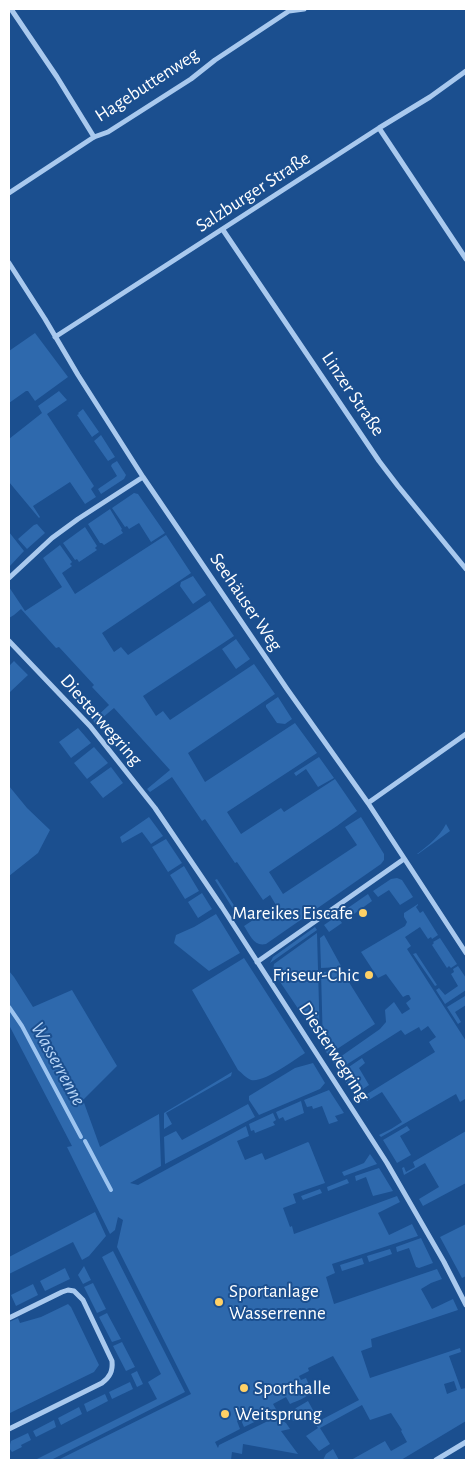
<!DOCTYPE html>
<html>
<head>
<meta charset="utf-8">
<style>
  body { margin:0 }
  #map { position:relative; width:475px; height:1469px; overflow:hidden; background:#1b4f8f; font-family:"Alegreya Sans",sans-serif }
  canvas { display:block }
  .frame { position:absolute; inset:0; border:10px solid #fff; pointer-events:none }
</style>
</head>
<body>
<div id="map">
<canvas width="475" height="1469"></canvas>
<div class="frame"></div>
</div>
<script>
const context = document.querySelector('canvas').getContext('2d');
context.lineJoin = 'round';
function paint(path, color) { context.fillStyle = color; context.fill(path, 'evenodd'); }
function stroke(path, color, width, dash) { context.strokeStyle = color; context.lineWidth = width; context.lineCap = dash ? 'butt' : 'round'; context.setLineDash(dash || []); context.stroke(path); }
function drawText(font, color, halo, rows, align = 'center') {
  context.font = font + ' "Alegreya Sans",sans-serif'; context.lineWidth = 4; context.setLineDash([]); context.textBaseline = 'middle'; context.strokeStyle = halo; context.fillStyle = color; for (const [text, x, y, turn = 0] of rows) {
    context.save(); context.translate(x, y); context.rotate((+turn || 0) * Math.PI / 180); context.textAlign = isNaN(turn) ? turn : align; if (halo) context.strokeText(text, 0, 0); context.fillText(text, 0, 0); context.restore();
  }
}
const green = new Path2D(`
  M35,333L68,377L35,401L28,391H26L9,403V351Z
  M59,391L67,400L47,414L94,486L91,489L96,497L85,504L70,482L33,506L40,517L39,518L9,482V439L42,413L38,406Z
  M83,409L99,432L92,437L77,415L79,414L78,413Z
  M101,435L115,457L108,461L94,441Z
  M117,461L126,475L124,479L101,494L98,489L117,476L111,466L112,464Z
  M134,493L138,494L165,533L151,542L139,523L129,529L127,526L125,527L112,508Z
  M110,509L122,529L121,530L123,533L104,545L102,543H100L88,524Z
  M37,524L45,533L27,549L18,539L34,525Z
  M85,527L97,546L95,548L97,550L79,562L77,559L75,560L63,543Z
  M9,532L24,551L9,567Z
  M166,535L191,573L102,633L114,652L121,647L128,655L210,601L234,636L143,696L156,716L163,711L170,720L254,664L275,694L188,753L205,782L295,723L317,753L227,812L241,834L281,808L284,812L335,779L357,811L337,826L269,872L283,894L357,845L345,827L361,817L384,854V860L381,864L266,944C254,947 250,935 244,926L276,905L270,895L263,900L237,862L235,863L205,819L202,821L172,777L150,792L147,789L170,770L114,708L95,724L93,720L109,705L92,687L94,685L59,647L56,648L21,609L14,615L9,618V587L25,611L62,587L43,558L60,545L72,562L70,564L72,566L62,573L75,594Z
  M193,576L206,595L193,604L180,586L181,582Z
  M236,639L250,659L236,669L222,649Z
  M14,661L28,675L10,692L9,690V666Z
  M278,697L292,719L285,724L277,723L266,707V705Z
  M78,728L91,743L71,758L59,742Z
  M94,747L108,763L87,779L74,763Z
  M319,757L334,778L318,787L306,769L296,776L294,773Z
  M111,767L123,783L103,798L90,782Z
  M9,786L27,808L50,830L38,853L9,876Z
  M149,817L163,836L151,844L142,832L122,843L120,837Z
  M446,824L450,831L418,854H417C429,845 439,837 446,824Z
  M166,839L182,863L168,872L152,847Z
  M184,866L199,891L185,899L170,875Z
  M397,878L402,880L413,897L400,905L389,890L378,897L373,891L391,879Z
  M217,879L237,910L235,912L215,880Z
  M202,893L212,909L198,918L188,902Z
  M368,894L372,901L347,919L342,912Z
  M418,904V905L416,907L420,913L423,911L438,935L432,939L431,937L428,939L420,927L405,937L411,946L407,949L466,1041V1101L465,1099L460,1102L456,1094L381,1137L379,1135L391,1129L402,1122L382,1092L367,1101L364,1096L435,1052L429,1042L436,1037L428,1026L421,1031L419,1027L405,1035L401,1030L338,1070L333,1062L380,1029L386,1022L385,1010L394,1002L402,1014L410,1009L406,1003L411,999L409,995H407L403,997L386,974L378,978L361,952L405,926L407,922L404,917V913Z
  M216,914L240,953L209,971L174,943L176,935L194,927Z
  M337,916L342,923L329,932L324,925Z
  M315,927L317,930L270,963L273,957Z
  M317,933L320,1041L276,976L273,971L274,964Z
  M324,935L341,966L340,967L321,968L320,938Z
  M440,938L457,964L451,968L449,966L447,968L432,945L434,943L433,942Z
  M416,953L437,985L435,986L413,954Z
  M244,958L305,1053C294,1060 264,1083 251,1080C246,1078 242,1073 238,1070L192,990Z
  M458,966L466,978V990L445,1004L436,990L439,988L445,995L458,986L451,974L454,972L453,969Z
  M9,971L14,977L33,1007L72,990L117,1066L83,1100L100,1147L159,1114L161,1166L130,1183L138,1185L246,1126L249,1136L237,1141L245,1160L262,1153L265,1160L308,1142L309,1143L325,1183L293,1194L296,1203L283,1208L290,1227L292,1226L294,1234L397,1196L400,1202L378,1213L389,1235L412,1224L418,1236L332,1264L335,1273L326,1277L334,1304L437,1269L442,1279L431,1283L421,1289L432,1309L453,1299L458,1310L371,1339L372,1347L361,1351L370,1378L460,1348L461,1352L449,1356L461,1389L466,1388V1421L401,1460H351L385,1441L391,1451L407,1442L401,1431L402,1430L391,1413L370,1420L362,1405L320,1428L330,1444L319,1451L306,1436L318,1428L306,1412L293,1421L291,1415L296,1408L308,1401L319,1421L359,1400L333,1356L308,1368L309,1371L299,1376L301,1380L306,1378C315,1397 305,1397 290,1404L286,1397L273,1404L277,1411L244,1427L241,1420L237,1421L240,1429L215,1442L218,1448L219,1445L270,1420H281L286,1423L290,1429L281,1431L298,1454L243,1444L242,1454L232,1452L231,1460H58L191,1394L117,1247L123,1220L118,1217L115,1230L110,1234L67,1147L72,1146L9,1025ZM454,1381L457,1390L447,1394L444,1384Z
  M342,971L375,1024L328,1055L323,1047L321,972Z
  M465,996L466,998V1005L455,1012L461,1022L458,1024L447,1007Z
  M362,1058L365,1063L359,1068L369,1085L354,1095L340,1073Z
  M313,1063L325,1083L320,1089L259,1115L249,1100V1096L295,1068Z
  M232,1072L231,1076L166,1113L172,1124L164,1129V1113Z
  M329,1090L344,1113L335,1116L338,1121L329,1124L322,1106L313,1109L312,1106L307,1107L304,1100Z
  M301,1101L304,1113L285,1121L283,1117L279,1119L276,1112Z
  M248,1104L255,1117L165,1164L164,1137L176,1131L182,1140Z
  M273,1113L276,1120L273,1122L275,1125L255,1133L254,1130L251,1131L249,1124Z
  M407,1126L410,1130L400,1136L411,1155L397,1163L383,1140Z
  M466,1131V1183L423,1206L419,1199L439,1187L425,1163L404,1175L402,1168L404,1167L406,1172L415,1167L413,1162Z
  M370,1154L377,1164L344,1176L342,1172L364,1163Z
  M379,1168L393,1191L373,1196L366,1177L356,1181L355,1176Z
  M347,1179L349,1183L328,1191L327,1187Z
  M320,1189L322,1193L303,1200L301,1196Z
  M95,1212L106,1236L89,1256L82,1260L73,1242L9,1274V1257Z
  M466,1224V1276L462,1278L440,1237Z
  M421,1238L433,1263L419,1268L416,1267L409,1248L397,1252L396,1247Z
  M390,1249L392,1254L369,1262L367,1256Z
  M113,1251L185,1392L51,1460H35L157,1399L148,1382L161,1374L102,1257Z
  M362,1258L364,1264L342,1271L340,1265Z
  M84,1266L91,1280L83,1284L78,1275Z
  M65,1268L70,1279L45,1291L40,1281Z
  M93,1283L106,1309L97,1313L84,1287Z
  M33,1284L38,1295L16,1306L11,1295Z
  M68,1304L71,1307L99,1365L94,1372L10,1413H9V1322L18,1318L20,1323L41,1317Z
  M107,1313L121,1339L112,1342L99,1317Z
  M122,1342L135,1367L126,1371L113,1346Z
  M137,1371L143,1384L137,1387L131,1374Z
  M130,1382L133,1389L112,1399L109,1392Z
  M105,1394L108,1401L87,1412L84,1404Z
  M79,1407L82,1414L61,1425L58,1418Z
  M54,1420L56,1427L36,1437L33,1431Z
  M28,1433L31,1440L21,1445L22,1447L12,1452L9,1448L11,1441Z
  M333,1449L339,1460H323L326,1454Z`);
const stream = new Path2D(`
  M9,1007L22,1026L81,1137
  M85,1141L111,1190`);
const street = new Path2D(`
  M11,9L57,77L94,137
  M379,128L466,259
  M9,193L94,137L108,132L191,79L215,60L289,11L304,9
  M223,230L379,461L398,486L466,569
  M9,263L45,319L78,375L143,477L287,689L368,803L466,953
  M55,337L379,128L430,97L466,71
  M9,578L52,538L78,519L143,477
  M9,641L90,726L155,808L222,907L387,1163L444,1262L466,1305
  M368,803L466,734
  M257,962L404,859
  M9,1318L62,1292L68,1290L74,1291L83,1300L112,1361C113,1371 110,1377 102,1383L9,1429
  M436,1460L466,1442`);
const markers = [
  [363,913,5,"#ffd166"],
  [369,975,5,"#ffd166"],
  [219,1302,5,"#ffd166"],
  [244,1388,5,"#ffd166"],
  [225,1414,5,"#ffd166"]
];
const streetNames = [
  ["Hagebuttenweg",147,85,-33],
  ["Salzburger Straße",253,192,-33],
  ["Linzer Straße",353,394,56],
  ["Seehäuser Weg",246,602,56],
  ["Diesterwegring",101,720,49],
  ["Diesterwegring",334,1052,57]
];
const poiNames = [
  ["Mareikes Eiscafe",353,913,"right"],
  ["Friseur-Chic",359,975,"right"],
  ["Sportanlage",229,1291],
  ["Wasserrenne",229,1313],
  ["Sporthalle",254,1388],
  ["Weitsprung",235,1414]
];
const waterNames = [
  ["Wasserrenne",58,1064,61]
];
paint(green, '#2e69ad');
stroke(stream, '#9cc4f0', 4);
stroke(street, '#a9c9ee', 5);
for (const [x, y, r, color] of markers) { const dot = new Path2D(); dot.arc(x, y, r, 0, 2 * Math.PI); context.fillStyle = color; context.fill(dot); stroke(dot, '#1b4f8f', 2); }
drawText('19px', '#fff', '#1b4f8f', streetNames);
drawText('19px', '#fff', '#1b4f8f', poiNames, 'left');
drawText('italic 20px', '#b5d3f5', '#1b4f8f', waterNames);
</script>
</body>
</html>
